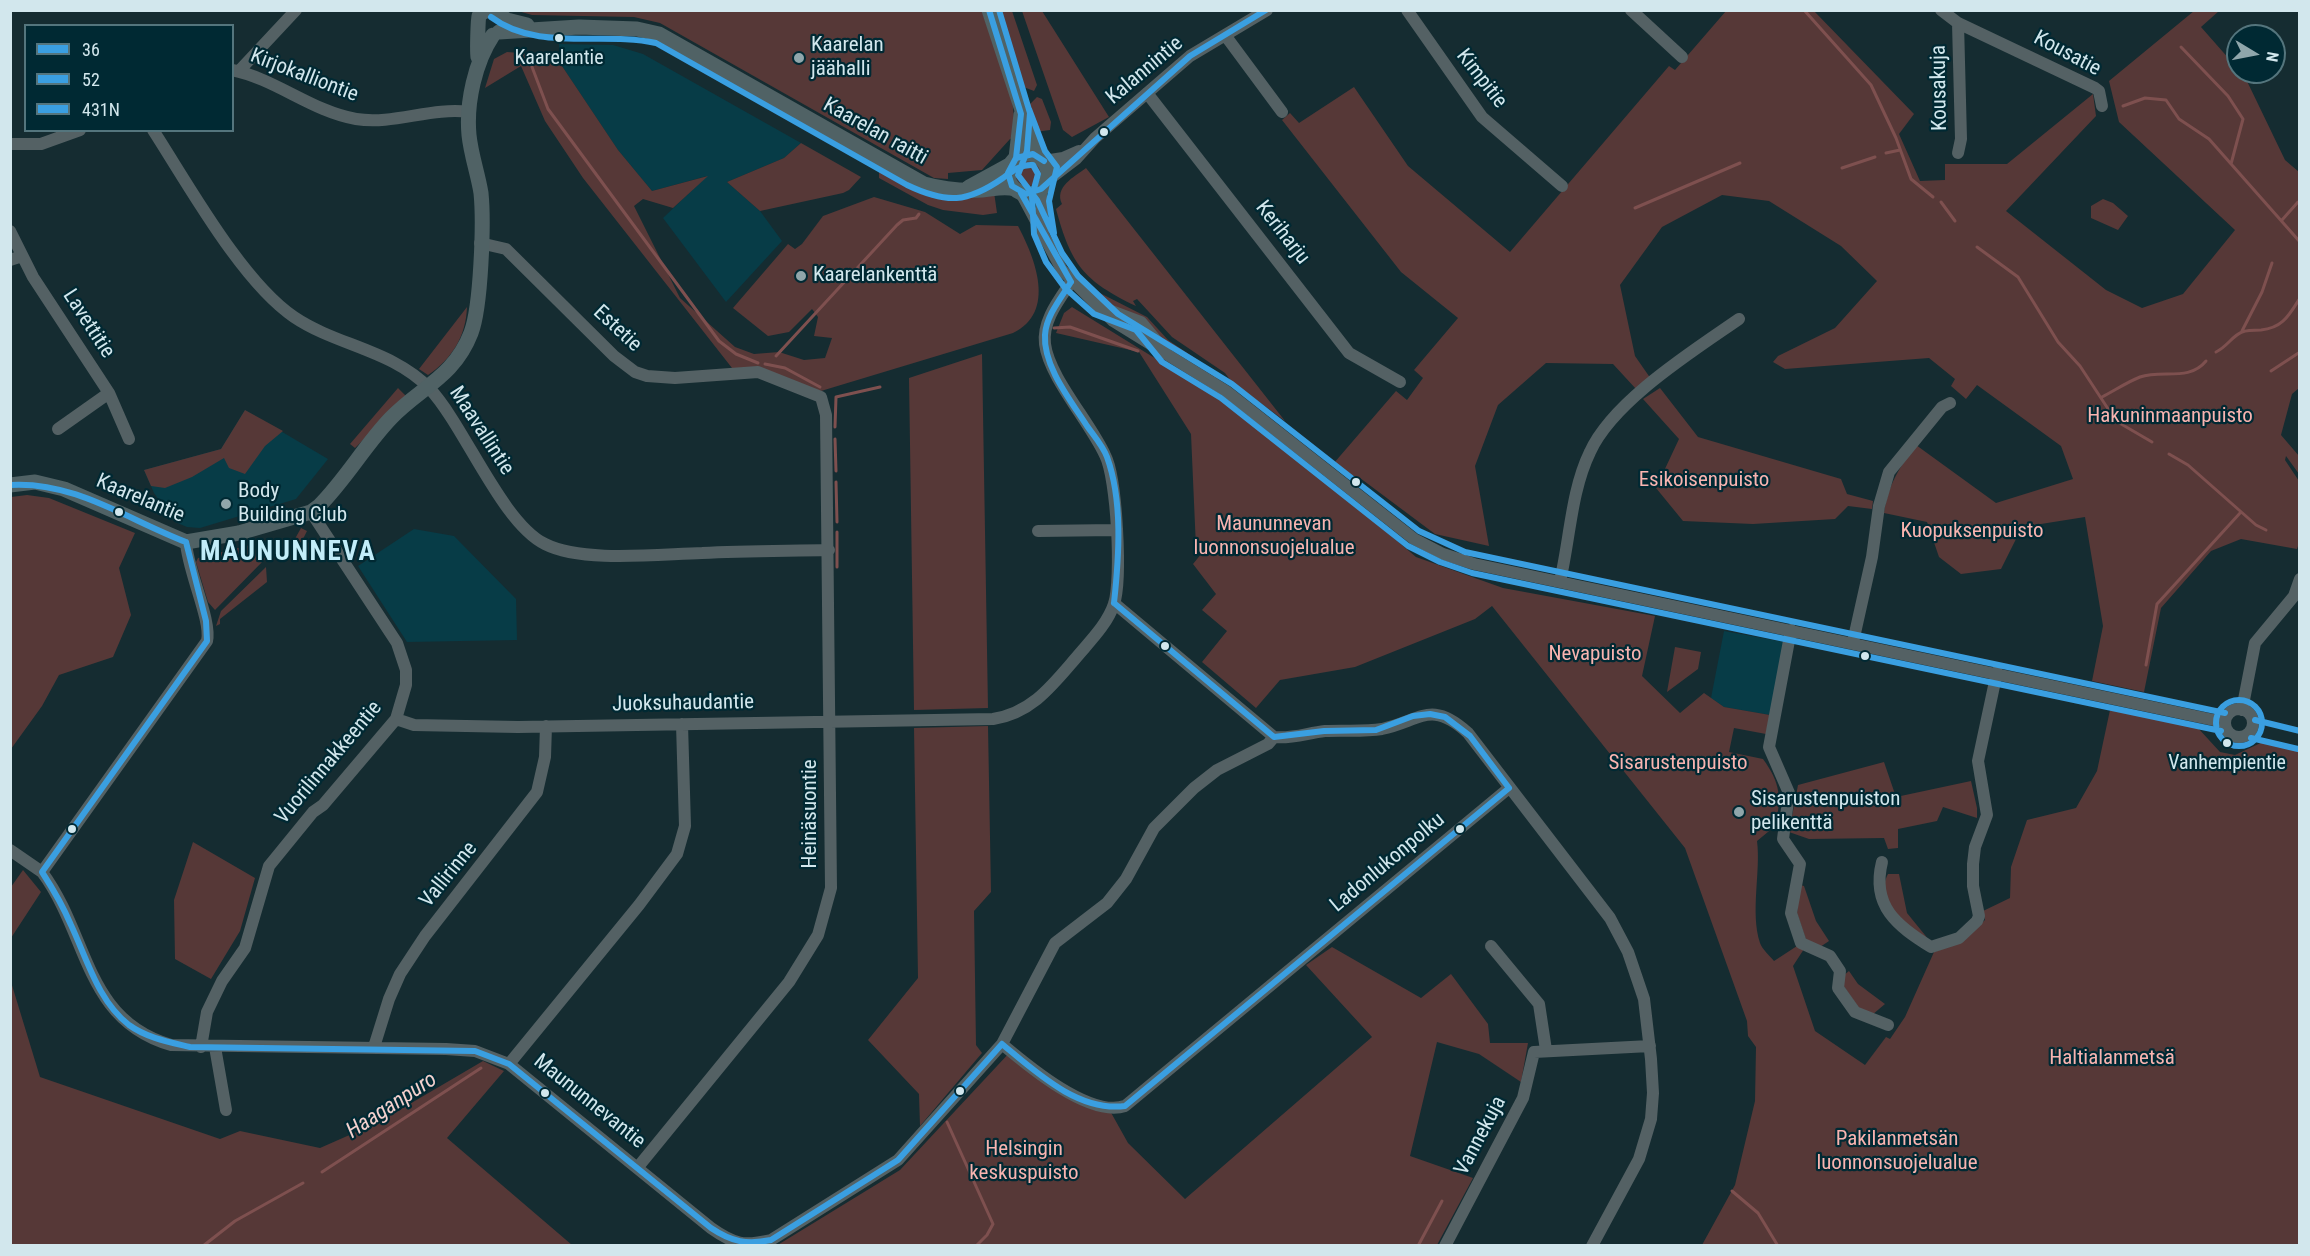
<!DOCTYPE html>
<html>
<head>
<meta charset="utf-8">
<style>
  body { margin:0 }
  #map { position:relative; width:2310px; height:1256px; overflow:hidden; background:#152c31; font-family:"Roboto Condensed",sans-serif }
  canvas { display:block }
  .frame { position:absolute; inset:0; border:12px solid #d2e7ed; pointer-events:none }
  .legend { position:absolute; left:24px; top:24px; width:210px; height:108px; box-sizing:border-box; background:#002933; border:2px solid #54757d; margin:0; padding:8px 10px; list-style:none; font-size:18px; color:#d2e7ed }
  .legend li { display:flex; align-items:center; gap:12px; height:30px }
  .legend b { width:30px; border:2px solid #54757d }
  .north { position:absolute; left:2226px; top:24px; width:60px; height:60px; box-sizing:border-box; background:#002933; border:2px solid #54757d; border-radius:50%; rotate:100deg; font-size:16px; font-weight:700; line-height:24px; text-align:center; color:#d2e7ed }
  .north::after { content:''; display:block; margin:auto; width:21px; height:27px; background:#90a6ab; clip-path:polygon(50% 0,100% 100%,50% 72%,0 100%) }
</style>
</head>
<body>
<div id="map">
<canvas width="2310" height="1256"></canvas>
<div class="frame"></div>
<ul class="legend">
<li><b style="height:8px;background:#3a9fe1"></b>36</li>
<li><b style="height:8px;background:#3a9fe1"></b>52</li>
<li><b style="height:8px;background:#3a9fe1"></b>431N</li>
</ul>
<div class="north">N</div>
</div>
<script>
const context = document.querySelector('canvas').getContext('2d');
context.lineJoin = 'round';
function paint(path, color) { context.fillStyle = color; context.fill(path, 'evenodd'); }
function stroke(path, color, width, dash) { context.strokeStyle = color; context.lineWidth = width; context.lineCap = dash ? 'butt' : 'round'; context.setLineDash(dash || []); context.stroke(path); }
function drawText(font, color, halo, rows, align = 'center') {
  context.font = font + ' "Roboto Condensed",sans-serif'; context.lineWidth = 4.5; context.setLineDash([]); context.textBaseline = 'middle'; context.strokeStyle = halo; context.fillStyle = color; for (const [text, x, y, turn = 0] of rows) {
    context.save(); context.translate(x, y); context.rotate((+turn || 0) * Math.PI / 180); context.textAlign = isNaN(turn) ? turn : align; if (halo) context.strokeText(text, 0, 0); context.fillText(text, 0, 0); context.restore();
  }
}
const built = new Path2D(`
  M559,44L613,45L643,54L801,143L784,158L727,182L760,211L782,241L726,302L663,218L707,176L652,191L618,150L560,63Z
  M245,410L328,459L296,499L200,528L187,527L175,522L154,493L144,470L221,449Z
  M414,529L454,536L516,599L517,640L407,642L358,566Z
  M1724,631L1784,642L1770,715L1724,707L1711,698Z`);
const green = new Path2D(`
  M518,11H982L1012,98L1016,137L1010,139L982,170L948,173V179L934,178L660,23L634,17L532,15Z
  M996,11H1012L1037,85L1034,91L1021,86Z
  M1022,11H1042L1109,117L1072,137L1063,130Z
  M1726,11H1814L1914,114L1899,134L1920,181L1945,180V164H2007L2093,94L2096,116L2006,211L2106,290L2142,308L2183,294L2235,230L2119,122L2109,81L2194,11H2219L2201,27L2245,77L2285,160L2299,172V388L2292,394L2281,435L2299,456V474L2286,456L2285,460L2299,481V543L2297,549L2241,539L2211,551L2161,608L2144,692L2092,681L2103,626L2085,517L2022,527L2001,569L1961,574L1939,557L1927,522L1884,513C1888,485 1899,468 1916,445L1996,503L2073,479L2061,446L1977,385L1966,399L1951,386L1955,379L1929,358L1785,369L1773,362L1778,356L1835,328L1877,281L1841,246L1769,201L1722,195L1662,227L1620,285L1635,356L1651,379L1636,389L1613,364L1546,363L1498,405L1475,466L1489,546L1435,534L1360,478L1345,473L1334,463L1396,391L1407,400L1423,378L1414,370L1458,318L1401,272L1282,120L1290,113L1299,123L1354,87L1408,166L1510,252L1669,66L1675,70Z
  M507,52L546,55L560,63L618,150L652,191L708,176L673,208L643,199L634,206L680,298L735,347L754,354L779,352L804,360L825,358L832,338L814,336L818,317L812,309L789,332L768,336L733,308L788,244L795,249L802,244L823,216L874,197L925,212L960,234L976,225L1018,226C1035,258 1057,312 1013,333L821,391L732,368L583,178L545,121L521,66L485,88L494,59Z
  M1037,97L1042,99L1051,122L1050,130L1035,132L1028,106Z
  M801,143L861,177L849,190L843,193L760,211L727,182L784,158Z
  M1015 173a13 13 0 1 1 26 0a13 13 0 1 1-26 0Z
  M884,167C927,190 943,205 994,192L997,213L983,215L943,210L928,205L879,178V172Z
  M1086,168L1274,407L1285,421L1231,381L1225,373L1172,337L1137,299L1133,301L1136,306C1084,281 1071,265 1056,209L1062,204C1054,187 1074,177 1086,168Z
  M2103,199L2113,203L2128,216L2118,230L2091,218V206Z
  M1074,269L1096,291L1147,317L1168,340L1205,365L1219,380L1095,296L1070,270Z
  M467,307C466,336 452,359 428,375L419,369Z
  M1072,307L1213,394L1368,516L1416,557L1503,588L1655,616L1642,676L1680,713L1704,693L1724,707L1770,715L1766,734L1734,728L1729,752L1763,759C1780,782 1783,800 1774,827L1757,841C1761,871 1750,912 1760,943C1762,949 1770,956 1774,961L1797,946L1804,949L1793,966L1815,1031L1865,1065L1886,1037L1890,1039L1905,1017L1934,952L1962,941L1985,920L1983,911L2010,898L2011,867L2027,820L2076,808L2097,771L2110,710L2198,728L2220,752L2235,755L2267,740L2299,747V1245H1702L1735,1185L1755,1101L1756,1047L1748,1036L1747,1021L1685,848L1492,606L1475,619L1355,667L1280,680L1256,708L1202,662L1227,631L1202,610L1216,594L1193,564L1202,553L1196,548L1191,434L1139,352L1056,333L1064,313Z
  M982,354L988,708L914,710L909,378Z
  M398,388L407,397L355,448L350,444Z
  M1660,388L1698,437L1841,479L1847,494L1873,501L1872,509L1848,506L1835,519L1753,524L1683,521L1656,488L1679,439L1643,399Z
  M245,410L283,431L265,446L245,474L229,468L224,458L192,477L165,488L151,486L144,470L221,449Z
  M27,495L49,498L135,533L119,568L131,615L113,657L59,675L42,706L11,749V497Z
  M301,528L307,531L303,539L307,543L313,541L320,552L316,558H299L291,546Z
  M254,544L257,555L265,552V559L215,610L208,602L196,562L198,558Z
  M266,567L267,582L220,619V624L216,626L221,611Z
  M1675,647L1701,652L1698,669L1667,692Z
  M988,726L991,892L974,911L976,1045L982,1053L920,1126L919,1094L868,1040L918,978L914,728Z
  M1884,762L1896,797L1971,781L1977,808V818L1943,807L1937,821L1898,829V848L1888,849L1884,838L1809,839L1789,832L1798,785Z
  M193,842L255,878L240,931L211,979L175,959L174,900Z
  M23,870L41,892L11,938V887Z
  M1899,874L1907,913L1929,940C1907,930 1873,902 1888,874Z
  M1800,885L1804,886L1816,921L1829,941L1820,947L1806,940L1797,913Z
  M1332,947L1421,998L1451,974L1488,1024L1490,1043H1528L1521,1082L1479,1054L1437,1042L1410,1156L1473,1178L1437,1245L776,1246L900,1170L1011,1051L1039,1072L1109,1109L1128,1143L1185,1199L1372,1037L1306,965Z
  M1849,971L1858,984L1885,1004L1872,1015L1860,1010L1843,985L1844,975Z
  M11,982L40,1077L220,1139L240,1131L320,1148L379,1122L483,1061L504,1071L447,1138L572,1245H11Z`);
const stream = new Path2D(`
  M1804,10L1871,85L1896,138L1911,179L1933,197
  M2181,47L2228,96L2243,119L2231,164
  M529,59L548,109L719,341L736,354L758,363
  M2123,106L2145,98L2166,100L2179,119L2209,139L2300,242
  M1886,153L1900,150
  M1842,168L1875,157
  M1941,202L1955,221
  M1635,208L1740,163
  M2282,220L2298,202
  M1977,247L2018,277L2058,342L2080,366L2116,421L2152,442
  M1054,328L1070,327L1138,351
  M2242,331L2262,292L2272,263
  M2216,352C2228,346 2232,336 2242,332C2247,330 2255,330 2261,330C2283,328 2289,315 2300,298
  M776,356L897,225L903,220L916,218L919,214
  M765,364L785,368L820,387
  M2271,371L2300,352
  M2102,397C2114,391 2127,382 2140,377C2162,369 2189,382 2206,361
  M835,427L836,397L880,387
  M835,439L836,471
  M2169,454L2188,465L2256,525L2266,530
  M836,482L837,522
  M837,532V567
  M2146,665L2157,604L2241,512
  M947,1122L993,1224L987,1235L976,1246
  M322,1172L481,1068
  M1732,1191L1758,1213L1778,1246
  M203,1246L235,1221L303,1183
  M1418,1246L1442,1201`);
const minor = new Path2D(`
  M1407,10L1482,117L1562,186
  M1631,10L1682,57
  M1941,10L1958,23L2095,88L2099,91L2102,106
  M1225,35L1282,112
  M232,70C276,79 311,111 356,119C394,125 431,107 469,112
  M239,71L296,10
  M1147,93L1349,353L1400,382
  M153,130C188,184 242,282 294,317C337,346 393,350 430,389C465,427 502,523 545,544C582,563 659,554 702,553C744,551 786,551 829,550
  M10,144H41L80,130
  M1958,153L1961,139L1958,23
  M1044,161L1063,158L1079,151
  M1047,181L1076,159L1095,138L1190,56L1267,10
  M1041,189L1043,232
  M1021,193L1062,270L1113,321L1226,391L1414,539L1443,554L1474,564L2223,722
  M10,231L33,277L109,393L129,439
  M480,243L506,249L614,356L635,372L647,376L675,378L758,372L821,397L826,415L831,888L818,935L789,982L638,1167
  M10,260L22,256
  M1101,307L1141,322L1165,351
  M58,429L109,393
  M1038,531L1115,530
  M186,542C187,569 212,621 207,641L42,872C89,935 84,1020 171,1045L446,1049L475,1051L509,1064L711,1228C735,1245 744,1246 771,1240L898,1160L1002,1044L1055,943L1107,903L1126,879L1154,828L1194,788L1217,770L1268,744L1274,737
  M1560,581C1570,539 1571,491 1590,452C1613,401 1693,351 1739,319
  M1114,603L1274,737C1292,739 1307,733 1325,731C1344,730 1363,732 1382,729C1420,721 1431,699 1468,733L1610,918L1628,952L1644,999L1651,1059L1653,1093L1651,1119L1639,1159L1592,1246
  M1791,630L1769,747L1789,793L1783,839L1800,864L1791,913L1801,943L1830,956L1840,971L1838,988L1855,1012L1888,1025
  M1853,642L1872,557L1879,506L1889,472L1942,407L1950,403
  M2225 723a14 14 0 1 1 28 0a14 14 0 1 1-28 0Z
  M2242,710L2255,643L2294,596L2300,579
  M396,719L414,725L518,727L993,719C1031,713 1051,687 1075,659C1089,642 1107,625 1114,604C1122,579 1117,478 1105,455C1090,422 1049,377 1045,344C1042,321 1059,300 1071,282
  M10,850L42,872
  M1882,862C1871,906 1897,926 1931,947L1959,938L1977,921L1979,916L1973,886V864L1975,847L1987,815L1978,761L1997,672
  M1491,946L1539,1004L1546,1050
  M1002,1044C1028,1066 1090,1118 1125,1106L1509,788
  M201,1047L207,1012L222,981L245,948L269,866L313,812L323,805L396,719L406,685V670L397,643L311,512
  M215,1047L226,1110
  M374,1047L389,999L400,974L425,936L537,792L545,757L546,726
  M509,1064L639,905L677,854L685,826L682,724
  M1445,1246L1523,1098L1534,1052L1650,1046`);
const major = new Path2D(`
  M493,10L507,20L527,25
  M989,10L1037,156
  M499,32L579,27L637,29L659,34L924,184C942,189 963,191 982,190C994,189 1004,186 1015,189
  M478,57C477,52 478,19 479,16C482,12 484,12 488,10
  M1008 174a20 20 0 1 1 40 0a20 20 0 1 1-40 0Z
  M1016,158L1021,114
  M969,187L1011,164
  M10,485L35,482L64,489L186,542L239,533L311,512L319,506C346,479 365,445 391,418C421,387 454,377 471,333C481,307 484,223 481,193C478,174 471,155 469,135C466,103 475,62 493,35`);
const bus1 = new Path2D(`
  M989,10L1021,114L1016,158
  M1044,161L1033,154L1016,158L1008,173L1012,186L1026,194L1041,189L1190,56L1266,10
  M1021,193L1071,282
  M1071,282C1061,298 1046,316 1045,335C1043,366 1071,401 1087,426C1094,436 1103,446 1107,457C1123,501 1119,557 1114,603
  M10,485C75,481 128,520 186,542
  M186,542L206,621L207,641L42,872C53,889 63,906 71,925C87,959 98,1001 129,1025C147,1038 169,1042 190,1047L475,1051L509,1064L711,1228C732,1242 747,1245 771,1240L898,1160L1002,1044
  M1114,603L1274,737L1324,731L1376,730L1413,716L1430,714L1445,717L1470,736L1509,788
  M1002,1044C1036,1072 1078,1112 1125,1106L1509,788`);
const bus2 = new Path2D(`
  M491,17C537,52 603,31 656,43L907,185C947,204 967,203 1003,178C1012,171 1022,164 1033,165L1038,174L1032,196L1034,234L1046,262L1065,288L1094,314L1136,330L1162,362L1221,398L1408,546L1440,562L1472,573L2221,731
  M2216 723a23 23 0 1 1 46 0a23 23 0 1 1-46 0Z
  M2251,738L2298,749`);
const bus3 = new Path2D(`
  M999,10L1030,113L1027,151L1018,175L1037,200L1062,253L1078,276L1118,314L1232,384L1419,531L1465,552L2225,713
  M1029,109L1045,151L1057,167L1049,201L1054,233
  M2255,720L2300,731`);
const markers = [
  [559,38,5,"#d2e7ed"],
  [799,58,6,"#90a6ab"],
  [1104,132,5,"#d2e7ed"],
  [801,276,6,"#90a6ab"],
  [1356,482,5,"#d2e7ed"],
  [226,504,6,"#90a6ab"],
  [119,512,5,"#d2e7ed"],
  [1165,646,5,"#d2e7ed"],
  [1865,656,5,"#d2e7ed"],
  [2227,743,5,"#d2e7ed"],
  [1739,812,6,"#90a6ab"],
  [72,829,5,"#d2e7ed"],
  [1460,829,5,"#d2e7ed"],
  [960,1091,5,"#d2e7ed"],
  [545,1093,5,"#d2e7ed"]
];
const busNames = [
  ["Kaarelantie",559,59],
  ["Vanhempientie",2227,764]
];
const poiNames = [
  ["Kaarelan",811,46],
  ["jäähalli",811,70],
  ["Kaarelankenttä",813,276],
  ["Body",238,492],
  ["Building Club",238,516],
  ["Sisarustenpuiston",1751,800],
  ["pelikenttä",1751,824]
];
const streetNames = [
  ["Kousatie",2067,54,28],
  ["Kalannintie",1145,71,-40],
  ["Kirjokalliontie",304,76,21],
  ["Kimpitie",1481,79,52],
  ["Kousakuja",1940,88,-91],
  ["Kaarelan raitti",875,132,29],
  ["Keriharju",1282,233,52],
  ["Lavettitie",88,324,57],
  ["Estetie",617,329,43],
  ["Maavallintie",481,431,57],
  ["Kaarelantie",140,499,23],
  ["Juoksuhaudantie",683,704,-1],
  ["Vuorilinnakkeentie",329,763,-50],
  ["Heinäsuontie",811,814,-90],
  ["Ladonlukonpolku",1388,863,-40],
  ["Vallirinne",449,875,-51],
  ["Maununnevantie",589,1102,39],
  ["Vannekuja",1481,1136,-62]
];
const parkNames = [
  ["Hakuninmaanpuisto",2170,417],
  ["Esikoisenpuisto",1704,481],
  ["Maununnevan",1274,525],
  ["luonnonsuojelualue",1274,549],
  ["Kuopuksenpuisto",1972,532],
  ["Nevapuisto",1595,655],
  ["Sisarustenpuisto",1678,764],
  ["Haltialanmetsä",2112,1059],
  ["Pakilanmetsän",1897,1140],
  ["luonnonsuojelualue",1897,1164],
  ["Helsingin",1024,1150],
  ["keskuspuisto",1024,1174]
];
const waterNames = [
  ["Haaganpuro",392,1106,-33]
];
const districtNames = [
  ["MAUNUNNEVA",288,553]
];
paint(built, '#073c47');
paint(green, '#563837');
stroke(stream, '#7e504f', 3);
stroke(minor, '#546164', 12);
stroke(major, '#506265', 15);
stroke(bus1, '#3a9fe1', 6);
stroke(bus2, '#3a9fe1', 6);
stroke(bus3, '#3a9fe1', 6);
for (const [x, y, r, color] of markers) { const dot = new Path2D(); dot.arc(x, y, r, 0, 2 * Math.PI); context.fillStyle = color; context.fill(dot); stroke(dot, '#002933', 2); }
drawText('20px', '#d2e7ed', '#002933', busNames);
drawText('21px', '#d2e7ed', '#002933', poiNames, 'left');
drawText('21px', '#d2e7ed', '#002933', streetNames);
drawText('21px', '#f8b4b0', '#002933', parkNames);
drawText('italic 22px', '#f4d1ce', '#002933', waterNames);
context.letterSpacing = '1.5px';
drawText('bold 27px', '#c2edf9', '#002933', districtNames);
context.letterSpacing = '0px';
</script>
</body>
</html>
